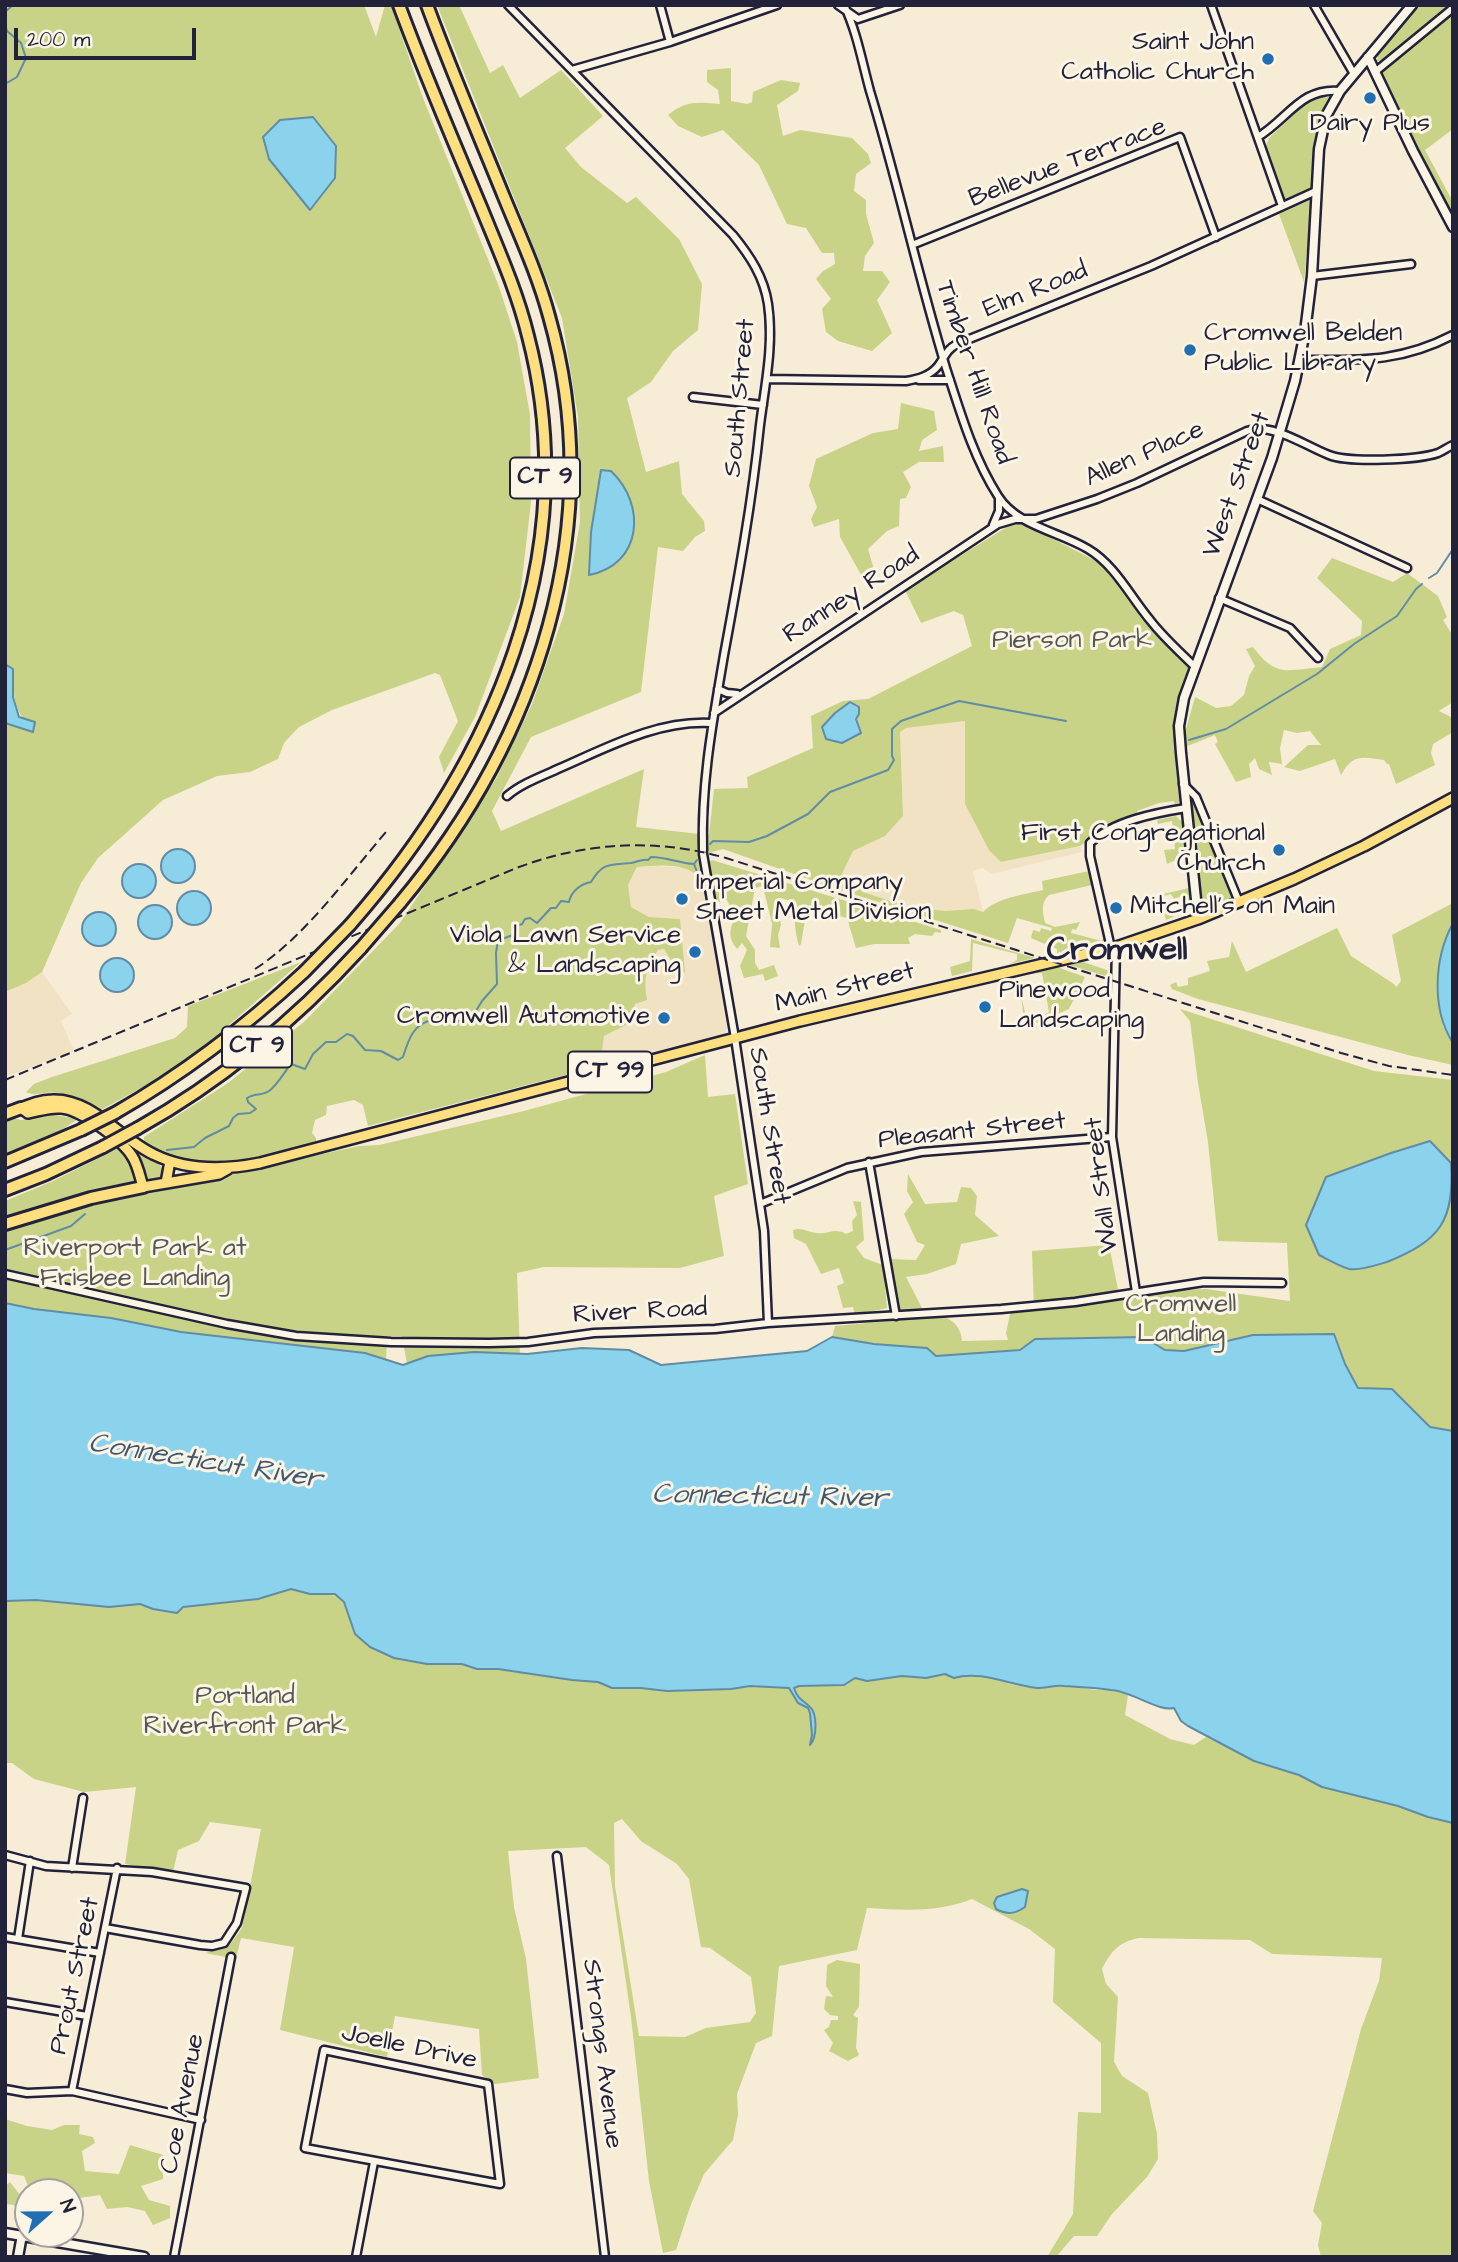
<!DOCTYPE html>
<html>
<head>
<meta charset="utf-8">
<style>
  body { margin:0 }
  #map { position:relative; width:1458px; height:2262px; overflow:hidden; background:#f7ecd6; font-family:"Architects Daughter",sans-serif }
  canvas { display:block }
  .frame { position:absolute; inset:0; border:7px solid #22223b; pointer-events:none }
  .north { position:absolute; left:14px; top:2178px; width:70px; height:70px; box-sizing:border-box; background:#fcf5e5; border:2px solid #a5a1a1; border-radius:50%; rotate:69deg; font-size:19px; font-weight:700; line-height:28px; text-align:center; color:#22223b }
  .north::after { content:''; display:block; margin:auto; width:24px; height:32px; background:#1f6fb2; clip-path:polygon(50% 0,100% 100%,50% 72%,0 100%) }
  .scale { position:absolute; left:14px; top:28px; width:182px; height:32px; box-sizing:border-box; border:4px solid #22223b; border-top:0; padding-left:9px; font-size:21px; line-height:24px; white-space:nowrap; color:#22223b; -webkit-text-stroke:5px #fcf5e5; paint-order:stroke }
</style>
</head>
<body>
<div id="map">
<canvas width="1458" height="2262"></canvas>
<div class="frame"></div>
<div class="north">N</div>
<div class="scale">200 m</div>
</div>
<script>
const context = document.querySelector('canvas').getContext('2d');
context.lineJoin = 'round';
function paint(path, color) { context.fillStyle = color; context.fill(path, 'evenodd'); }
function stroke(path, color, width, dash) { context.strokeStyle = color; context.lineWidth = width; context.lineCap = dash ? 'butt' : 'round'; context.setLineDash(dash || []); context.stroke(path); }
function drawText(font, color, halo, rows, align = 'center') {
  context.font = font + ' "Architects Daughter",sans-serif'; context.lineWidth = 6; context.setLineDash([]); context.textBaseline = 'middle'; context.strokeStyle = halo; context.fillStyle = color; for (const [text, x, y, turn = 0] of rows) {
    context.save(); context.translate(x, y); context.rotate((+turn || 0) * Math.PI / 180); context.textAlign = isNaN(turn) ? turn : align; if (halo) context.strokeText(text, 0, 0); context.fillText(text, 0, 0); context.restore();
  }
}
const built = new Path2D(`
  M965,721V804L1001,862L1080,846L1082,852L992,874L982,868L973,871L983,912L974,909L945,911L908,907L863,892L842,874L853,851L885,836L903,816L900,732L906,728Z
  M657,866L691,868L701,878L711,915L725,993L728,1023L725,1034L714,1039L600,1066L604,1036L629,1023L635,1004L644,988L648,963L658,950L664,949L680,974V919L649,917L631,907L628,885L638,867Z
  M42,972L72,1014L61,1021L74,1051L5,1077V992L26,983Z`);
const green = new Path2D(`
  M5,5H364L376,37L385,5H391L423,98L498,284L517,342L530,415L531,502L520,597L475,717L444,773L439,757L458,721L440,675L435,673L332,710L299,727L284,743L278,759L250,772L217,776L163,800L98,858L81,883L42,972L26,983L5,992V723L33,732C14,710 13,698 13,669L5,664ZM313,117L263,137L280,120Z
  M437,5H459L490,73L503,65L520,98L561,70L603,116L565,148L581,167L627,203L636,197L679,239L702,284L698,330L673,351L651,382L627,398L646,472L679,461L682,494L704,521L705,531L695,537L683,551L658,547L641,692L531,737L492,811L501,831L644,769L636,827L709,835L714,789L748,788L747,777L813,748L811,716L843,701L868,699L972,646L963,615L954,611L921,623L905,590L1007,527L1022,523L1098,562L1113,577L1143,618L1187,665L1189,669L1179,703L1176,733L1181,801L1175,805L1174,801L1159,803L1137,811V816L1106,828L1080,846L1001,862L989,850L965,804V721L906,728L900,732L903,816L885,836L853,851L842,874L863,892L908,907L945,911L974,909L983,912C998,897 1023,895 1043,890L1042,881L1089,871L1092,885L1049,895C1040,903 1043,912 1045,923L1055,927L1080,922L1076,930L1072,929L1071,933L1102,941L1104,934L1105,942L1057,953V949L1031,938L1033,930L1040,932L1041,928L1051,931L1052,928L1017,918L1008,943L834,888L723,849L698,856L701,878C684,862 660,865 637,867L628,885L631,907L649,917L680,919L685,972L680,975L664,949L658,950C646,966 643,980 647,1000L635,1004L630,1023L604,1036L600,1066L368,1126L363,1105L354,1100L327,1106L326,1115L315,1120L312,1133L316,1138V1145C277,1154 235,1166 196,1162C177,1160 161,1152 144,1145V1137L228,1083L305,1021L400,923L497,777L532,704L564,614L580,522L578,417L562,318ZM859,708V714L856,719L861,733L854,738L842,743Z
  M1416,5H1451L1383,60L1377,61L1379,52Z
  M1453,13V129L1425,150L1453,202V215L1423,160L1382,74L1387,67Z
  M731,68V101L747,104L752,102L753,92L781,80L800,83L798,91L777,105L783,136L800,130L852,138L868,154L871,163L856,174L854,191L866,200V214L874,243L865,256L863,271H882L890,282L877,300L892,333L872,351L838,341L826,332L822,309L831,299L816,279L823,271L835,264L834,253H822L806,228L787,224L759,165L723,130L702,137L678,126L668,115C685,100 699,102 720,104L718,90L707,82V70Z
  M1321,96L1329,97C1313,123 1314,156 1312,185C1307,194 1293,198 1284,199L1266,146L1269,138L1311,98Z
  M1312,199L1304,282L1279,214Z
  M901,403L934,411L937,430L922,440L919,451L943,446L944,462H919L903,472L911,487L906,498L900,499L899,526L887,531L868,549L875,573L864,580L840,537L839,519L814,527L811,519L817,507L809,486L816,459L873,433L898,429Z
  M1332,558L1393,582L1407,573L1438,596L1447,617L1443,620L1453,636V702L1439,711L1453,718V732L1433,744L1431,753L1435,765L1396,784L1389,764H1387L1384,760C1363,757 1353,753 1341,775L1335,759L1300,771L1284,767L1308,745H1321L1310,731L1297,733L1284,730L1280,748L1282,764L1269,762L1272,775L1259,769L1255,758L1249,764L1251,777L1236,782L1215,744L1218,742L1215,735L1185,747L1184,736L1195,697L1216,708L1231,706L1244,695L1249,676L1255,666L1246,649L1253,647C1276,678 1287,670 1322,667L1330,649L1361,635L1362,621L1317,578Z
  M1191,798H1194L1232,896C1227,903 1213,907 1206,904L1202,898Z
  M1176,816L1182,822L1185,856L1167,864L1164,850L1175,849L1172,821L1158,824L1157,820Z
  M712,860L941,930V933L935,932L932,936L915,934L908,938L910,944H874L856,948L847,918L807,908L801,944L799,946C794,931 796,916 790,901L781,898L777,905L781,925L778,935L780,948L770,947L772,924L763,886L755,888L746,936L755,950V963L759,970L774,965L778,976L765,981L763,974L744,978L740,966L747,950L742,943L737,949C728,938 729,930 735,917L727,900L717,902L708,862Z
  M1189,888L1190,904L1188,910L1166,920L1164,912H1178L1177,907L1184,903L1182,896L1174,899L1171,894L1164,896L1166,901L1161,903L1159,895Z
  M1453,903V923L1445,939L1439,997L1443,1026L1453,1043V1065L1408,1055L1198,999L1172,989L1170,985L1176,982L1178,987L1188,985V978L1210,971L1207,961L1229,957L1232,941L1246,972L1337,928L1351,956L1394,984L1396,987L1401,981L1392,935Z
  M971,939L1035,958L1009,964L1017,960V954L973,943L972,971L952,976L950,967L970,961Z
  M301,962L206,1045L163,1076L99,1111C85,1103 73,1095 56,1093C45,1091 36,1097 26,1092L34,1084L52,1077L175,1038L187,1027L188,1006Z
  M1083,962L1107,970L1109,977L1069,965Z
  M1057,967L1085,977L1069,1009L1025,1028L1021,996L1027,1020L1031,1022L1049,1012L1042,973L1026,974Z
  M1180,1009L1374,1071L1453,1080V1192L1450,1163L1430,1141L1391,1153L1326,1177L1352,1270L1381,1264L1412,1252L1443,1221L1453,1193V1431L1430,1427L1392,1389L1358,1388L1345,1364L1253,1335L1184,1351L1165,1350L1143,1337L1036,1339L1020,1350L936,1356L832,1337L835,1326L943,1316C955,1322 961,1328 962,1341L1008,1340L1006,1333L1010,1314L1016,1310L1034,1308L1032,1251L1109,1245L1120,1299L1178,1290L1206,1289L1290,1301L1287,1243L1218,1241L1208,1142L1198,1083L1190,1021Z
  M705,1055L708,1097L735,1094L748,1184L714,1196L724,1256L680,1268L544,1267L517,1273L520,1354C481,1352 444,1351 407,1364L402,1336H387L386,1360L365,1353L181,1332L111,1318L34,1309L5,1303V1232L96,1203L359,1146L379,1145L524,1111L666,1072Z
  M51,1114L78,1119L63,1129L5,1154V1120L13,1118L21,1120Z
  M128,1143L156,1160L163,1170C162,1179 155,1185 146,1181Z
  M121,1147L133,1165L139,1185L5,1221V1201L53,1181Z
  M908,1174L925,1204L957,1202L961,1187L971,1188L977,1196L975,1215L999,1236L961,1244L956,1264L927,1274L906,1277L923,1310L900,1312L889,1259L916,1260L925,1245L917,1242L904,1214L913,1202L907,1191Z
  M853,1201L861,1202L864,1240L856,1247L864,1258L883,1265L887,1308L855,1315L853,1307L843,1308L837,1286L844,1283L839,1268L821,1274L806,1244L794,1238L793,1230C803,1227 806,1232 816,1233C828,1235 834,1227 846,1234L853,1231L852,1221L857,1215Z
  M291,1589L310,1594L318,1593L339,1596L344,1602L354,1632L364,1643L391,1657L423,1663L462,1664L483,1669H498L572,1680L598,1682L612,1688H641L667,1691L731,1689L750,1686L789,1688L797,1703L808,1708L810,1713L812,1736L810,1743L814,1740C815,1729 816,1713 808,1705C800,1697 798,1701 794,1688L799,1686L838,1685L855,1678L867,1681L902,1676L926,1678L945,1674L988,1677L1014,1685L1036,1688L1064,1685L1095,1690H1113L1128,1695L1125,1715L1170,1739L1194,1745L1206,1737L1254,1761L1299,1775L1322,1787L1398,1806L1428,1817L1453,1823V2257H1321L1318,2245L1322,2223L1313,2211L1361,2029L1379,1981L1382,1958L1272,1954L1250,1940L1139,1938C1119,1942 1111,1951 1102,1969L1106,1984L1118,1997L1114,2062L1122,2076L1148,2093L1157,2134L1158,2159L1147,2177L1112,2214L1097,2236H1074L1056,2257H1047L1073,2214L1078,2112L1101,2113V2043L1053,2002L1055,1949L1029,1929L972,1899C936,1913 905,1910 867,1908L857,1950L779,1966L772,2036L756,2043L737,2094L738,2115L733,2140L704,2174L690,2207L676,2250L663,2253L649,2181L631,2017L609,1865L586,1847L508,1851L514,1907L526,1959L539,2078L495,2084L482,2075L479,2029L395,2016L387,2057L280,2030L295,1942L294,1947L241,1938L236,1959L205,1953L229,1946L242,1928L261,1829L210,1822L199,1841L178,1850L173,1872L125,1864L136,1787L84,1792L34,1779L12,1763H5V1601L36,1600L109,1607L140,1604L153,1609L176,1613L183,1607L258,1599ZM622,1819L641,1841L677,1864L689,1879L701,1947L710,1948L751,1977L756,2013L750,2022L706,2028L685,2037L639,2036L615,1886L614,1823Z
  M837,1960L860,1964L859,2007L853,2015L858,2018L856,2048L859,2055L848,2061L829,2051L833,2043L824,2030L829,2027L831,2020H838V2016L830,2015L824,2009L826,1996L833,1997L826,1986L827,1965Z
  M5,2119L27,2126L52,2130L64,2125H80L79,2134L93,2137L95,2143L82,2151L85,2171L119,2174L130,2145L163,2155V2179L141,2186L149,2200L170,2206V2218L153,2225L145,2211L127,2207L107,2209L100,2195L79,2198L70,2212V2192H28V2219H25L14,2205L5,2204V2186L10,2182L20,2195L28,2186L24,2176L5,2173Z`);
const water = new Path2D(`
  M313,117L336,146L335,178L310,210L269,159L263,137L280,120Z
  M601,470L611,471C647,505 642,565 589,575L591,532Z
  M5,664L13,669V697L19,717L35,722L33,732L5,723Z
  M850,702L859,707V714L856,719L861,733L842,743L826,739L822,727L835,713Z
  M161 866a17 17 0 1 1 34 0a17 17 0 1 1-34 0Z
  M122 881a17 17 0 1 1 34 0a17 17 0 1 1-34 0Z
  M177 908a17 17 0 1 1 34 0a17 17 0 1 1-34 0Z
  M138 922a17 17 0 1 1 34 0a17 17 0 1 1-34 0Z
  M82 929a17 17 0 1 1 34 0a17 17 0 1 1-34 0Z
  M1453,923V1043C1431,1009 1434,958 1453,923Z
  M100 975a17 17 0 1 1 34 0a17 17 0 1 1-34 0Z
  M1430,1141L1451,1163C1455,1220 1440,1241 1387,1262C1377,1265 1359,1271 1349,1269C1339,1266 1329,1260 1319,1255L1306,1225L1326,1177L1391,1153Z
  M5,1303L34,1309L111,1318L181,1332L365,1353L403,1365L428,1356L474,1352L527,1354L582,1348L629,1350L661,1365L807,1351L832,1337L874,1344L927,1348L936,1356L1020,1350L1035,1339L1143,1337L1165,1350L1184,1351L1253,1335L1334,1334L1345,1364L1358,1388L1392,1389L1430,1427L1453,1431V1823L1428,1817L1398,1806L1322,1787L1299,1775L1254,1761L1188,1726L1181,1721L1174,1708C1158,1712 1132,1691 1111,1690C1096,1688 1079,1687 1064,1686C1055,1685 1046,1688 1037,1688C1010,1685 980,1670 954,1678L945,1674L926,1678L902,1676L867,1681L855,1678L844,1685L799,1686L794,1688C798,1699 801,1699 809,1706C818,1713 817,1738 810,1745L812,1735L810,1713L808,1708L798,1703L789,1688L750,1686L731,1689L667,1691L641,1688H612L598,1682L572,1680L498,1669H477L462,1664H427L394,1658L370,1647L355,1634L344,1602L335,1594H310L291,1589L258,1599L183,1607L177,1613L153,1609L140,1604L109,1607L36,1600L5,1601Z
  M1022,1889L1028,1891L1025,1907C1015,1914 1007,1915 996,1909L994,1903L997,1897Z`);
const stream = new Path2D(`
  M5,12L13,5
  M5,25L7,31L21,43L26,58L17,77L5,84
  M1429,578L1437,573L1453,549
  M1189,740L1226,729L1317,674L1354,644L1397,616L1416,589L1422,584
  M710,844L713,841L749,842L767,836L808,814L830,792L888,770L894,760L892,756V729L901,721L959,701L1066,721
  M697,860L694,864L699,877
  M167,1150L194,1147L205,1138L229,1126L233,1118L238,1114L250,1113L256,1109L248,1102L247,1098C255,1093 262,1096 269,1091C276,1087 285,1071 291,1064L305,1069L313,1054L326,1042H336L347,1034L353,1036L365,1050L381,1051L398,1060L403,1057C408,1041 413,1023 433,1020C440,1020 448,1024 455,1022C462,1021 464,1018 471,1019L482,1001L497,984L496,953L498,940L503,941L502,939L513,935L517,926L522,924L525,919L530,918L537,923L551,908H556L561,901L569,902C571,892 580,884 591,882C603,862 609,865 631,863C637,862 641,859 648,860L651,857C667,857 678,863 694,864
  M5,1250L71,1226L85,1214`);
const street = new Path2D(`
  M508,5L733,235C750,256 764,277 768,304C774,345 765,385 760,425C752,503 738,579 724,655C713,720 701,783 703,850
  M660,5L670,42
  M838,5L858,19L900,5
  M844,5C857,32 862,62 870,91C898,183 918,276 946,368C960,411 973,457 998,496C1017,526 1058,531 1088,549C1115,565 1130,596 1150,620C1163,637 1179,651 1194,666
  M1211,5L1282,206
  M1314,5L1354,74
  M572,70L670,42L777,5
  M1375,72L1453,8
  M1258,137C1288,119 1301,87 1340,91
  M912,245L1180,137L1216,237
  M1312,276L1411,264
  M1300,360C1359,360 1399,363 1453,335
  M767,379L906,381C918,379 930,376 938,366C945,357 946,350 957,344L1151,266L1316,191
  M919,380H950
  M693,397L763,405
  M1257,499L1407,568
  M993,525L999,511V499
  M1219,598L1290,628L1318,658
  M718,689L727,693L737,694
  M714,713L998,524L1015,519H1036L1097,499L1137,483L1247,431C1273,422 1305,446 1329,455C1349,463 1418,460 1438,453C1443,451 1448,447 1453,445
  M1183,784L1196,797L1239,902
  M507,796C522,783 543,776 560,768C608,747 658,720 711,723
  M703,854L735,1038L764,1231L768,1323
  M1116,947L1112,1137L1136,1292
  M1111,948L1090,856V843C1113,821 1155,813 1186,808
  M869,1162L896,1316
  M760,1204L847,1168L921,1152L1112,1137
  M5,1274L227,1324L296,1336L391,1342L489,1343L528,1342L594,1333L715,1329L768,1323L1001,1309L1075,1302L1204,1282L1282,1283
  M5,1855L46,1866L152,1872L246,1888L237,1923L224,1943L212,1946L200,1945L105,1928
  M557,1856L605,2257
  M72,1868L83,1798
  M5,1937L100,1953
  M18,1939L30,1861
  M5,2002L87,2016
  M324,2050L488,2084L500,2184L305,2148Z
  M5,2089L27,2093L72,2091L201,2120
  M72,2091L117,1868
  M174,2257L231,1957
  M356,2257L374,2162`);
const secondary = new Path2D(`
  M1368,57L1413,151L1453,227
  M1198,919L1181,753L1179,726L1184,698L1272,458L1295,381L1305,332L1312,276L1319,149L1326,116L1340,91L1412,5
  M5,2233L144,2257
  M18,2257L22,2235`);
const primary = new Path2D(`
  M21,1108C31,1104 41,1100 52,1100C92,1098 121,1140 155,1155C188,1171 225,1170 260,1163L800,1021L1116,947L1198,919L1294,879L1364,846L1453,798
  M21,1108L28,1113C39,1111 49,1107 61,1108C80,1109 122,1140 132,1156C138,1165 140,1177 143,1187L219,1174L228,1169
  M166,1183L170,1161`);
const highway = new Path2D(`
  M400,903C537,739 609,526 549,316C538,275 520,236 504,197C478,133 451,70 427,5
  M350,925C493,762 585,555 528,336C517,291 498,249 481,207C453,140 424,73 399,5
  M115,1113C183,1074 246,1026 304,972
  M5,1114L21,1108
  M138,1128C222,1081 296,1019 361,948
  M5,1162L81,1130
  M5,1190L46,1174L103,1147
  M5,1224L91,1198L143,1187`);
const rail = new Path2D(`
  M255,969C305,937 347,877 386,832
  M5,1080L519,867C587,842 656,838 726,858L1341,1053L1389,1066L1453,1075`);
const highwayBridge = new Path2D(`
  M361,948L400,903
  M304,972L350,925
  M81,1130L115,1113
  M103,1147L138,1128`);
const markers = [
  [1268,59,7,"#1f6fb2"],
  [1370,98,7,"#1f6fb2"],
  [1190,350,7,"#1f6fb2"],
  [1279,850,7,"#1f6fb2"],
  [682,899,7,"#1f6fb2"],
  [1116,908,7,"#1f6fb2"],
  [695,952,7,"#1f6fb2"],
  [985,1007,7,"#1f6fb2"],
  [664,1018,7,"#1f6fb2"]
];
const shields = [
  [545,478,70],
  [257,1047,70],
  [610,1072,84]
];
const shieldNames = [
  ["CT 9",545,478],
  ["CT 9",257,1047],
  ["CT 99",610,1072]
];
const poiNames = [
  ["Saint John",1254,44],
  ["Catholic Church",1254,74],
  ["Dairy Plus",1370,125,"center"],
  ["Cromwell Belden",1204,335,"left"],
  ["Public Library",1204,365,"left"],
  ["First Congregational",1265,835],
  ["Church",1265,865],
  ["Imperial Company",696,884,"left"],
  ["Sheet Metal Division",696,914,"left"],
  ["Mitchell's on Main",1130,908,"left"],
  ["Viola Lawn Service",681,937],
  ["& Landscaping",681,967],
  ["Pinewood",999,992,"left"],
  ["Landscaping",999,1022,"left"],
  ["Cromwell Automotive",650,1018]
];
const streetNames = [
  ["Bellevue Terrace",1068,164,-21],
  ["Elm Road",1036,291,-22],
  ["Timber Hill Road",973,373,71],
  ["South Street",741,398,-85],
  ["Allen Place",1145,455,-24],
  ["West Street",1238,485,-70],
  ["Ranney Road",852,596,-33],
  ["Main Street",845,989,-14],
  ["South Street",768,1126,81],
  ["Pleasant Street",972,1132,-6],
  ["Wall Street",1103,1185,-97],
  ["River Road",640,1313,-3],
  ["Prout Street",76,1976,-78],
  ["Joelle Drive",409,2048,12],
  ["Strongs Avenue",601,2054,83],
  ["Coe Avenue",184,2104,-79]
];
const parkNames = [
  ["Pierson Park",1072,642],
  ["Riverport Park at",135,1250],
  ["Frisbee Landing",135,1280],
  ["Cromwell",1181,1306],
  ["Landing",1181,1336],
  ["Portland",245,1698],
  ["Riverfront Park",245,1728]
];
const waterNames = [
  ["Connecticut River",205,1463,9],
  ["Connecticut River",770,1498,1]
];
const districtNames = [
  ["Cromwell",1117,952]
];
paint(built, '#f1e2c4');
paint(green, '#c8d387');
paint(water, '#8bd2ec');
stroke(water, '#618ca5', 2);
stroke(stream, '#618ca5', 2);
stroke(street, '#22223b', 11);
stroke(secondary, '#22223b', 13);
stroke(primary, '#22223b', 14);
stroke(highway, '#22223b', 16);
stroke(street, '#fcf5e5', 6);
stroke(secondary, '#fcf5e5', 8);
stroke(primary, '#ffdf80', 9);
stroke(highway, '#ffdf80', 10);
stroke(rail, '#22223b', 2, [10, 5]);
stroke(highwayBridge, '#22223b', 16, []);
stroke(highwayBridge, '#ffdf80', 10);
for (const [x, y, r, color] of markers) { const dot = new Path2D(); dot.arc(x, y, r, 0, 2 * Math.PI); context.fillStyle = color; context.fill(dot); stroke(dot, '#fcf5e5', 2.5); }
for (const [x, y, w] of shields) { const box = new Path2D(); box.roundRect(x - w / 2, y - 20.5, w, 41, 5); context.fillStyle = '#fcf5e5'; context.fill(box); stroke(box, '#22223b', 2); }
drawText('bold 24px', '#22223b', null, shieldNames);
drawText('26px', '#22223b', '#fcf5e5', poiNames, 'right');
drawText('26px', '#22223b', '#fcf5e5', streetNames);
drawText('26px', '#545752', '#fcf5e5', parkNames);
drawText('italic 28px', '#425770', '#fcf5e5', waterNames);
drawText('bold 33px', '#22223b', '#fcf5e5', districtNames);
</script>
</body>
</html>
